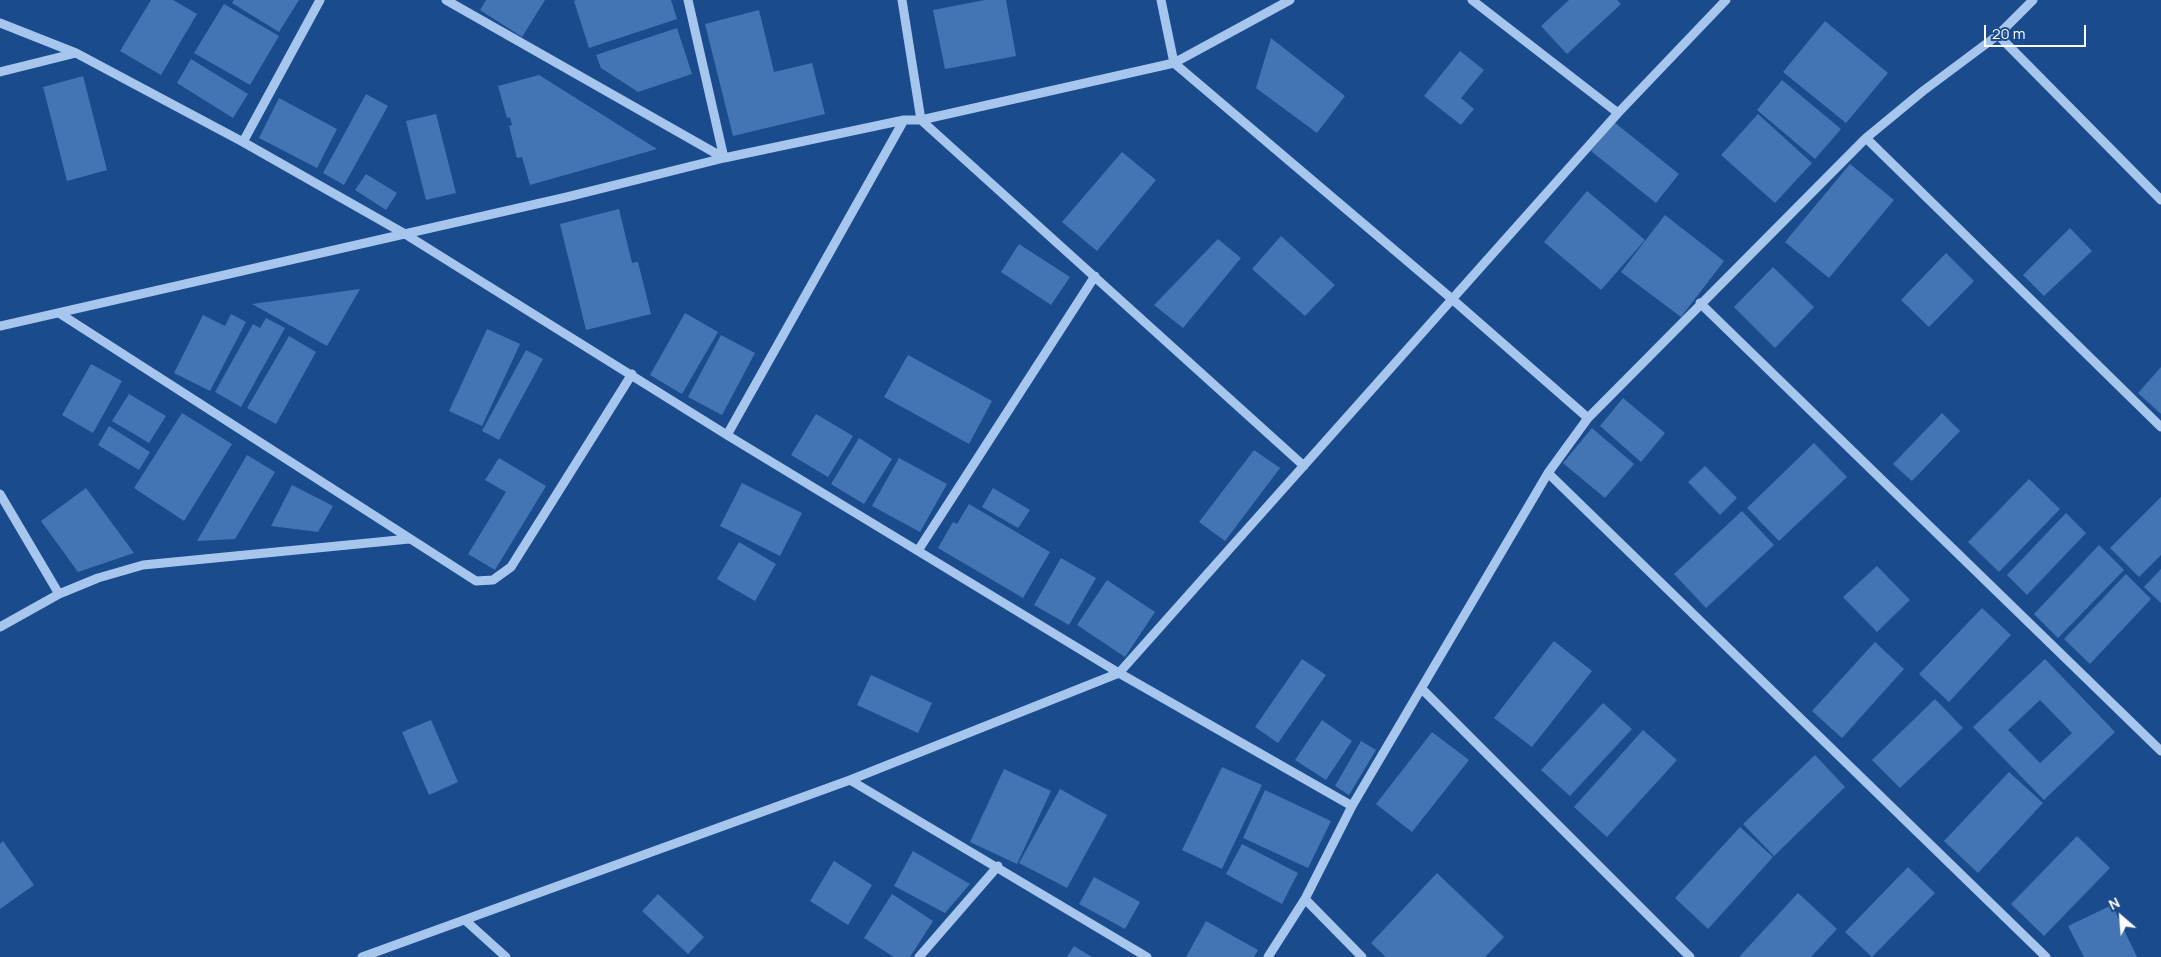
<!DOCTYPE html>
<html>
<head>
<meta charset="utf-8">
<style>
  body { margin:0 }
  #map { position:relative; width:2161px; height:957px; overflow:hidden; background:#1a4b8c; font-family:Manrope,sans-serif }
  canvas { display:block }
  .north { position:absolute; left:2096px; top:892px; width:50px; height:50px; -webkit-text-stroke:4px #1a4b8c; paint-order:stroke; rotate:333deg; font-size:14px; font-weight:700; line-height:20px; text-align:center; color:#fff }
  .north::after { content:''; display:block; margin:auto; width:18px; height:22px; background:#fff; clip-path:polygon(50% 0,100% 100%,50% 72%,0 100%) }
  .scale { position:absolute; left:1984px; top:25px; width:102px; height:22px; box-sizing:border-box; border:2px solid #fff; border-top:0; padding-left:6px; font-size:15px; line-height:18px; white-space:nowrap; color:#fff; -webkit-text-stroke:4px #1a4b8c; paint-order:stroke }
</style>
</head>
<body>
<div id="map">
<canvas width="2161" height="957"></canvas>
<div class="north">N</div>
<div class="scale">20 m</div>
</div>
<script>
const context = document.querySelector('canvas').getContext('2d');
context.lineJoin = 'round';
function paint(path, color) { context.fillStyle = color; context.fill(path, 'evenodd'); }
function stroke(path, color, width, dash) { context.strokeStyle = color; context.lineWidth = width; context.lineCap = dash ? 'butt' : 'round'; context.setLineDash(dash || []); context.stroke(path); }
const building = new Path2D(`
  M151,0H173L197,14L161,75L120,51Z
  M234,0H299L279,32L232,3Z
  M486,0H545L522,37L480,10Z
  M576,0H671L677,19L589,48L574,1Z
  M985,0H1006L1016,56L945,69L933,10Z
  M1569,0H1617L1621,4L1567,54L1541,26Z
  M224,4L279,36L250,85L194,53Z
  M759,10L774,72L812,63L825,114L733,136L705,24Z
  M1825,21L1888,73L1846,123L1783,72Z
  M677,28L692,74L638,92L601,68L596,55Z
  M1271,38L1345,96L1317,133L1256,88Z
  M1460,51L1484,70L1461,98L1474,109L1461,125L1424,96Z
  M191,59L248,94L233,118L177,83Z
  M539,75L657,149L530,185L522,157L517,158L509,126L512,125L510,117L507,118L498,86Z
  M83,76L107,170L67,181L43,87Z
  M1782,80L1841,129L1815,159L1757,110Z
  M366,94L388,106L344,185L323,173Z
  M279,98L337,129L317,168L259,138Z
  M436,114L456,193L426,200L406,121Z
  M1758,114L1812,163L1775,203L1721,155Z
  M1614,122L1679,174L1656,203L1591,151Z
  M1122,152L1156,180L1097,251L1062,222Z
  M1850,164L1894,200L1829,278L1785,242Z
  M366,174L397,193L386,210L355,190Z
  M1587,191L1645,240L1601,290L1544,242Z
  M619,209L632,263L638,262L651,314L586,330L560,224Z
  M1665,215L1724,261L1681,317L1621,272Z
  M2070,228L2092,251L2044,296L2023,275Z
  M1281,236L1335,285L1305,316L1252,269Z
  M1218,239L1241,258L1183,328L1154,305Z
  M1019,244L1070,277L1051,305L1001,272Z
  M1946,253L1974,281L1929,327L1901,300Z
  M1773,267L1814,307L1775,348L1734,307Z
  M360,289L327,346L252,304Z
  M685,313L718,332L682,394L650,375Z
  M231,314L246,322L210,391L174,373L203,315L225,326Z
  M266,318L285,328L241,407L215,392L253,324L260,328Z
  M487,329L520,344L482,426L449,411Z
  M721,335L755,353L722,415L688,397Z
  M289,336L316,352L276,424L247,408Z
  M526,350L543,359L499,440L482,431Z
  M908,355L992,401L969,444L884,397Z
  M91,364L122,381L93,433L62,415Z
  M2161,367V414L2138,393Z
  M129,394L166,416L149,443L112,421Z
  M1623,398L1665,433L1641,462L1600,426Z
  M182,413L232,444L184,521L134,488Z
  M1942,413L1960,431L1912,481L1893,464Z
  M816,414L853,436L828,477L791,455Z
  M109,426L150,452L139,470L98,445Z
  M1592,428L1634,464L1605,498L1563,463Z
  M859,438L892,459L864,504L831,484Z
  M1814,443L1847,477L1779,541L1747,508Z
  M1254,450L1280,468L1225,541L1199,522Z
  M247,455L275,472L235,539L197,541Z
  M499,458L546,486L495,570L468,554L506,492L485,480Z
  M899,458L947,484L920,532L872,506Z
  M1705,466L1737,498L1720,515L1688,482Z
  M2029,479L2060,509L1999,572L1968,542Z
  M742,483L802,513L780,556L720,526Z
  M292,485L333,506L318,532L271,526Z
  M86,488L134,553L78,572L41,521Z
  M993,488L1030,510L1018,528L982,507Z
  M2161,497V555L2139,577L2110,548Z
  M969,504L1050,552L1023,598L938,548L953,522L957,524Z
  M1742,511L1774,545L1706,608L1674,574Z
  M2066,513L2086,533L2027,595L2007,575Z
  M739,542L776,564L755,601L717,579Z
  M2099,545L2124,570L2058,638L2034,614Z
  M1061,558L1096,578L1069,625L1034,605Z
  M1877,566L1910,600L1877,632L1843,597Z
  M2161,569V603L2144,587Z
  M2126,574L2151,599L2090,664L2064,639Z
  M1107,580L1155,612L1125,657L1077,625Z
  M1982,608L2011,635L1949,702L1919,674Z
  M1554,641L1592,671L1532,747L1494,718Z
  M1875,642L1904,669L1842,738L1812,711Z
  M1302,659L1326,675L1278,743L1255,727Z
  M2045,659L2115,732L2044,800L1973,727ZM2040,700L2072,733L2040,763L2008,730Z
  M871,675L932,703L918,733L857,705Z
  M1935,699L1963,728L1900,788L1872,760Z
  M1603,703L1632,729L1570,796L1541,770Z
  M431,720L458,782L429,795L402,732Z
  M1322,720L1352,741L1326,780L1295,760Z
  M1643,730L1677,760L1607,837L1574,807Z
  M1432,732L1469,760L1412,832L1376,804Z
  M1361,741L1376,750L1349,795L1335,786Z
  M1815,755L1845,787L1774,856L1743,824Z
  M1222,767L1262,785L1222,869L1182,850Z
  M1004,769L1051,791L1017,864L970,842Z
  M2009,772L2043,803L1978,873L1944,841Z
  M1060,789L1107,815L1067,888L1019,863Z
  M1265,790L1331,821L1308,868L1243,838Z
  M1740,827L1773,857L1708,929L1675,898Z
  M2077,836L2110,868L2044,936L2011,904Z
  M3,841L34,885L0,909V844Z
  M1242,844L1298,873L1282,904L1226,874Z
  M913,851L970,884L945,913L894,886Z
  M834,861L872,885L848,925L810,901Z
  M1908,867L1935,893L1872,957L1845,932Z
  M1437,873L1504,937L1485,957H1386L1371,943Z
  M1094,877L1140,902L1125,929L1079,904Z
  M1798,893L1837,929L1811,957H1739Z
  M658,894L704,937L688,954L642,911Z
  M892,894L933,921L910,957H894L864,938Z
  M2112,905L2137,957H2084L2068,926Z
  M1206,921L1258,950L1254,957H1186Z
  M1074,946L1092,957H1067Z`);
const minor = new Path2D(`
  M446,0L724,158
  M688,0L724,158
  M902,0L921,120L1304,466
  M1161,0L1174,63L1452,299L1588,418
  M1472,0L1618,113
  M0,23L76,53L243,142L405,234L727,435L1119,673L1352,806
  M1998,35L2161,200
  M0,72L76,53
  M1866,138L2161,427
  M243,142L320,0
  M1700,303L2161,751
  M59,313L476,581L493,580L511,567L632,374
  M0,326L567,197L724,158L904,120H921L1174,63L1290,0
  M727,435L904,120
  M1548,473L2046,957
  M0,494L59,594
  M919,549L1095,276
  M0,627L59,594L98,578L143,565L409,539
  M1422,689L1690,957
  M850,780L1147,957
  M1305,899L1362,957
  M466,921L506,957
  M362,957L850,780L1119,673L1618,113L1726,0
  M919,957L998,866
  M1268,957L1305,899L1352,806L1548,473L1588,418L1866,138L1923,91L1998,35L2033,0`);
paint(building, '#4375b5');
stroke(minor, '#a6c6ee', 9);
</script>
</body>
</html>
